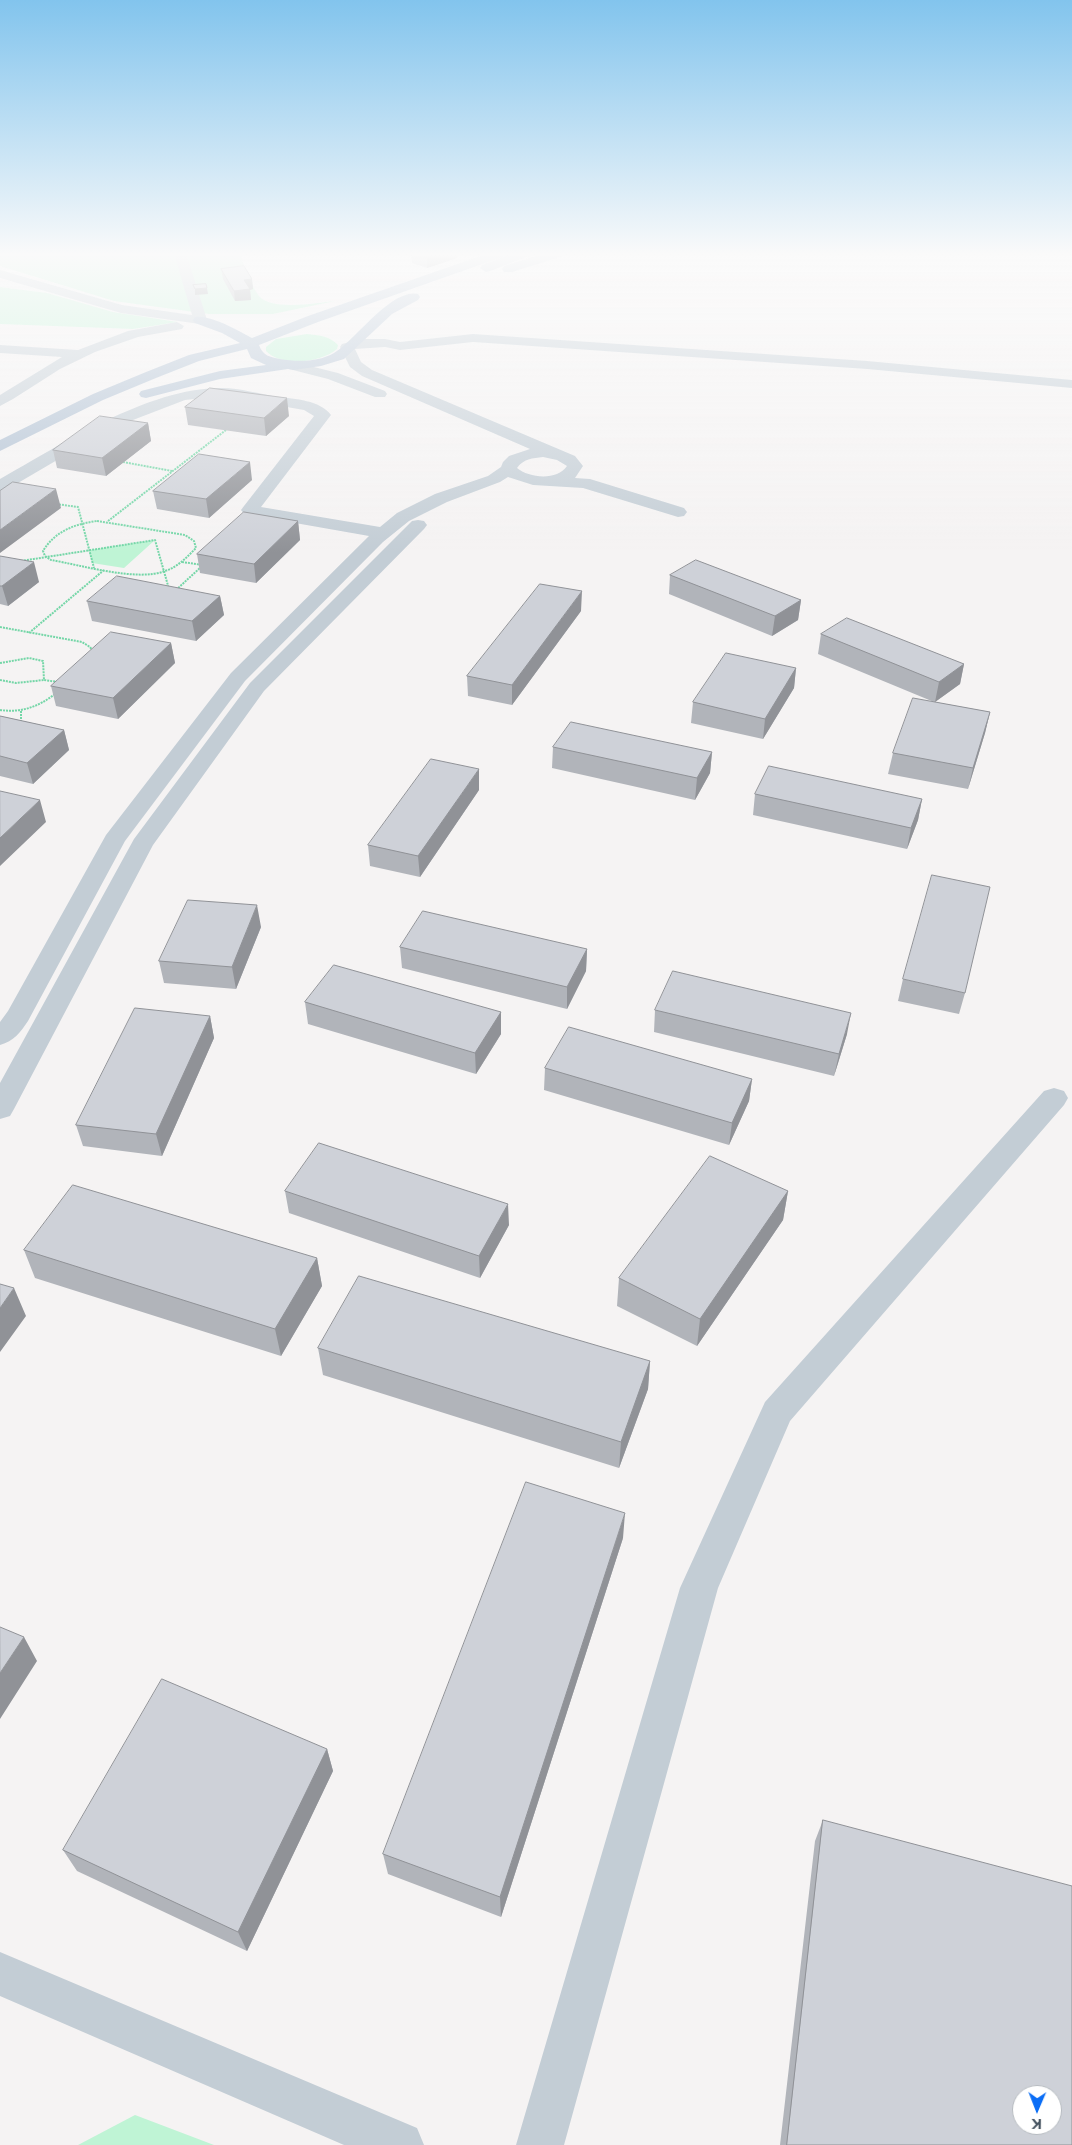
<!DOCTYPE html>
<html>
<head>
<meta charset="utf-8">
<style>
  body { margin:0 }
  #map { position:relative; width:1072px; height:2145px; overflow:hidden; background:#f5f3f3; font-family:Montserrat,sans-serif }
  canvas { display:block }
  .north { position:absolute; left:1012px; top:2085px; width:50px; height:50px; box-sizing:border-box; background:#fff; border:1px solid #b6bbc0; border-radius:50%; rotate:181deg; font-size:14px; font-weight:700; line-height:20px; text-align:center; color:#485562 }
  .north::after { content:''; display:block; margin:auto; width:18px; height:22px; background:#0b6ef6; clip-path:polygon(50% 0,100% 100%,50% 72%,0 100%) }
</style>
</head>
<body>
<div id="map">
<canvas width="1072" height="2145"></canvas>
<div class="north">K</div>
</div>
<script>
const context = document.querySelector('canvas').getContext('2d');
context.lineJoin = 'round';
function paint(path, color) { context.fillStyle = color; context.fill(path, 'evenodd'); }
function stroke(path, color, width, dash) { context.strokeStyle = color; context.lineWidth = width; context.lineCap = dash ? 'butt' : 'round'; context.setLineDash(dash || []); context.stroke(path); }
const green = new Path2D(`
  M0,253H239C245,266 250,284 259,296C271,311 317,303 335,301L273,314H209L114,301L0,266Z
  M0,287L47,293L113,312L178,322L133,329L0,324Z
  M307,334C318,335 330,336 338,345L337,349C321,363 281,367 266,351V347L276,339Z
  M155,540L124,568L92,563L89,550Z
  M135,2115L214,2145H78Z`);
const path = new Path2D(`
  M123,462L172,471
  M56,504L78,507L94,568
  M97,521L185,535L194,541L196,548C187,557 178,567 165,571C137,582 81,565 51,560L45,556L43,551C55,531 75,524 97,521Z
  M108,521L226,430
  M21,561L155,540L169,589
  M182,562L203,565
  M176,590L201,567
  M0,627L82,642L90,647L94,653
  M29,633L104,570
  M0,663L29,658L43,661L44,680L58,682
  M0,680L16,683L44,680
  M0,710C21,713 38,707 55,694
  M21,711V722`);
const minor = new Path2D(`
  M174,253H186L207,320L205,323L200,324L121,313L0,278V270L122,305L192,315Z
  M177,322L184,326L182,329L138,337L95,352L60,369L13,399L0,406V395L62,357L0,353V345L78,350L128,331Z
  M473,334L867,361L1072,380V388L867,369L473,342L400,350L385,347L355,349L361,362L372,370L575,456L583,466L575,478L590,479L684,508L687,512L684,516L678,517L583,488L533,485L508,477L500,482L447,502L409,521L383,542L245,681L125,841L28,1021C20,1033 14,1041 0,1045V1022L8,1011L106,835L231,673L369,536L244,514L241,510L244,506L314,416L304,410L223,396L185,400L133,420L93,439L6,490L0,491V479C62,444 150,387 222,388C240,388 260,394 278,397C295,399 320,400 331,415L261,507L380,527L397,513L435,494L488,476L501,467L503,462L509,456L530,449L362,376L350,367L340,347L342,344L361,339H385L400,342ZM543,457L557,460L567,466C557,481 529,478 517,468C523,459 533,458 543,457Z
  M294,362L338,373L385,391L387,394L385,397H375L328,379L289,369L287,366L289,363Z
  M418,520L424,521L427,525L424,529L264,691L153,845L14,1109L10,1116L0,1119V1083L134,839L250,683L412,521Z
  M1054,1088L1064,1091L1068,1098L1064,1105L790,1421L718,1588L564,2145H516L680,1588L765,1402L1044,1091Z
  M0,1952L417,2128L424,2145H344L0,1996Z`);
const major = new Path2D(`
  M489,253H507L505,256L318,322L259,345C263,356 270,357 280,359C297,362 319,362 334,353C354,342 391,288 418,294L420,297L418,300L392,314L344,359L321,366L294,370L288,369L220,379L146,398L141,397L139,394L141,391L220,371L266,365L251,358L247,349L199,361L156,378L103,400L0,451V440L93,394L146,372L189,355L240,343L222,333L195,323L193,320L195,317C210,314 239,331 252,338L308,316Z
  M514,253H531L529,256L490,271L486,272L480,268L482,265Z
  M546,253H565L563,256L512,272H504L502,269L504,266Z`);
const wall = new Path2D(`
  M411,253H457V258L427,268L412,263Z
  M221,269L252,279L253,289L250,290L251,300L235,301L223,279Z
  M185,407L289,416L266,436L188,425Z
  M148,423L151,441L106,476L57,468L53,450Z
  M252,480L209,518L157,509L153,491Z
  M298,521L300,540L256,583L200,573L197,554Z
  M0,556L39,582L8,606L0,604Z
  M670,575L801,600L798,620L772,636L669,594Z
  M220,596L224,615L196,641L92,621L87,601Z
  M581,611L512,705L468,696L467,676Z
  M821,634L964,664L960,684L935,702L990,712L985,733L968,789L888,774L893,753L934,702L818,654Z
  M171,643L175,663L118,719L56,706L51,686Z
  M796,668L794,688L763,739L691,723L693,702Z
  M0,716L64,730L69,750L33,784L0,776Z
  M553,747L712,752L710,773L695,800L552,768Z
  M479,790L420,877L370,866L368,845Z
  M755,794L922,799L918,820L907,849L753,815Z
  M261,927L236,989L164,983L159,961Z
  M400,947L587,950L586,971L567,1009L402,968Z
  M903,979L965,993L959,1014L898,1001Z
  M305,1002L501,1012V1034L476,1074L308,1024Z
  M655,1010L847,1034L834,1076L654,1032Z
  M210,1016L214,1038L162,1156L83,1146L76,1125Z
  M545,1068L752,1079L749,1101L729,1145L544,1090Z
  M285,1191L509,1225L480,1278L289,1213Z
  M788,1191L783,1220L697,1346L617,1306L619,1278Z
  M24,1250L317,1258L322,1286L281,1356L35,1278Z
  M318,1348L650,1361L648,1389L619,1468L323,1375Z
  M623,1538L501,1917L388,1874L383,1854Z
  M327,1749L333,1771L247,1951L77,1871L63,1850Z
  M823,1820L1072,2145H780L815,1841Z`);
const shadedWall = new Path2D(`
  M440,253H457V258L427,268V257Z
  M252,279L253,289L250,290L251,300L235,301L234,291L244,280Z
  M207,288L208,294L195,295V289Z
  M287,398L289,416L266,436L264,418Z
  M148,423L151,441L106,476L102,458Z
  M250,462L252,480L209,518L206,499Z
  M56,489L61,508L0,553V530Z
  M298,521L300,540L256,583L254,564Z
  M34,562L39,582L8,606L2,586Z
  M582,591L581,611L512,705V685Z
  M220,596L224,615L196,641L192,621Z
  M801,600L798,620L772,636L775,616Z
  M171,643L175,663L118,719L113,698Z
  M964,664L960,684L935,702L939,682Z
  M796,668L794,688L763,739L765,719Z
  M990,712L985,733L968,789L973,768Z
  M64,730L69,750L33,784L27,763Z
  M712,752L710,773L695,800L697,778Z
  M479,769V790L420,877L418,856Z
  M922,799L918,820L907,849L911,828Z
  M40,800L46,822L0,866V838Z
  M257,905L261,927L236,989L232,967Z
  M587,949L586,971L567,1009V987Z
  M501,1012V1034L476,1074L475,1053Z
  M851,1013L847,1034L834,1076L839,1054Z
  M210,1016L214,1038L162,1156L156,1134Z
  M752,1079L749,1101L729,1145L732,1123Z
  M788,1191L783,1220L697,1346L700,1319Z
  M508,1204L509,1225L480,1278L479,1256Z
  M317,1258L322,1286L281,1356L275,1329Z
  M14,1288L26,1316L0,1352V1308Z
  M650,1361L648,1389L619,1468L621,1442Z
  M625,1513L623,1538L501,1917L500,1897Z
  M24,1637L37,1661L0,1719V1673Z
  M327,1749L333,1771L247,1951L238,1932Z`);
const building = new Path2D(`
  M413,253H440L427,257Z
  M244,266L252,279L244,280L250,289L234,291L221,269Z
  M206,284L207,288L195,289L193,285Z
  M210,388L287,398L264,418L185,407Z
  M100,416L148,423L102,458L53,450Z
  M199,454L250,462L206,499L153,491Z
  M13,482L56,489L0,530V491Z
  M244,512L298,521L254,564L197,554Z
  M0,556L34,562L2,586H0Z
  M696,560L801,600L775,616L670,575Z
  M117,576L220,596L192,621L87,601Z
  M540,584L582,591L512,685L467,676Z
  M847,618L964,664L939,682L821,634Z
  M111,632L171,643L113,698L51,686Z
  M726,653L796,668L765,719L693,702Z
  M913,698L990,712L973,768L893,753Z
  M0,716L64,730L27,763L0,756Z
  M571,722L712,752L697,778L553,747Z
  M431,759L479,769L418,856L368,845Z
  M769,766L922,799L911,828L755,794Z
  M0,791L40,800L0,838Z
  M932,875L990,887L965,993L903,979Z
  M188,900L257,905L232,967L159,961Z
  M423,911L587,949L567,987L400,947Z
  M334,965L501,1012L475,1053L305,1002Z
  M673,971L851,1013L839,1054L655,1010Z
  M135,1008L210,1016L156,1134L76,1125Z
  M569,1027L752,1079L732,1123L545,1068Z
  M319,1143L508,1204L479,1256L285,1191Z
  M710,1156L788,1191L700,1319L619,1278Z
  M73,1185L317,1258L275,1329L24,1250Z
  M359,1276L650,1361L621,1442L318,1348Z
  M0,1284L14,1288L0,1308Z
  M526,1482L625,1513L500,1897L383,1854Z
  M0,1627L24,1637L0,1673Z
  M162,1679L327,1749L238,1932L63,1850Z
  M823,1820L1072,1886V2145H787ZM1022,2095H1052V2125H1022Z`);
paint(green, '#bff4d5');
stroke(path, '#74d6a7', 2, [2, 1]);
paint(minor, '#c3cdd5');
paint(major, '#b1c1d3');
paint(wall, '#b1b4ba');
paint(shadedWall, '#909297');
paint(building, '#ced1d8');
stroke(building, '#909297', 1);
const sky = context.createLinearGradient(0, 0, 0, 553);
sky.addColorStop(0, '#82c4ed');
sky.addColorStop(0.46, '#fafafa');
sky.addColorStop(1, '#fafafa00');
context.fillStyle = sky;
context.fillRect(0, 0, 1072, 553);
</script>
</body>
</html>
